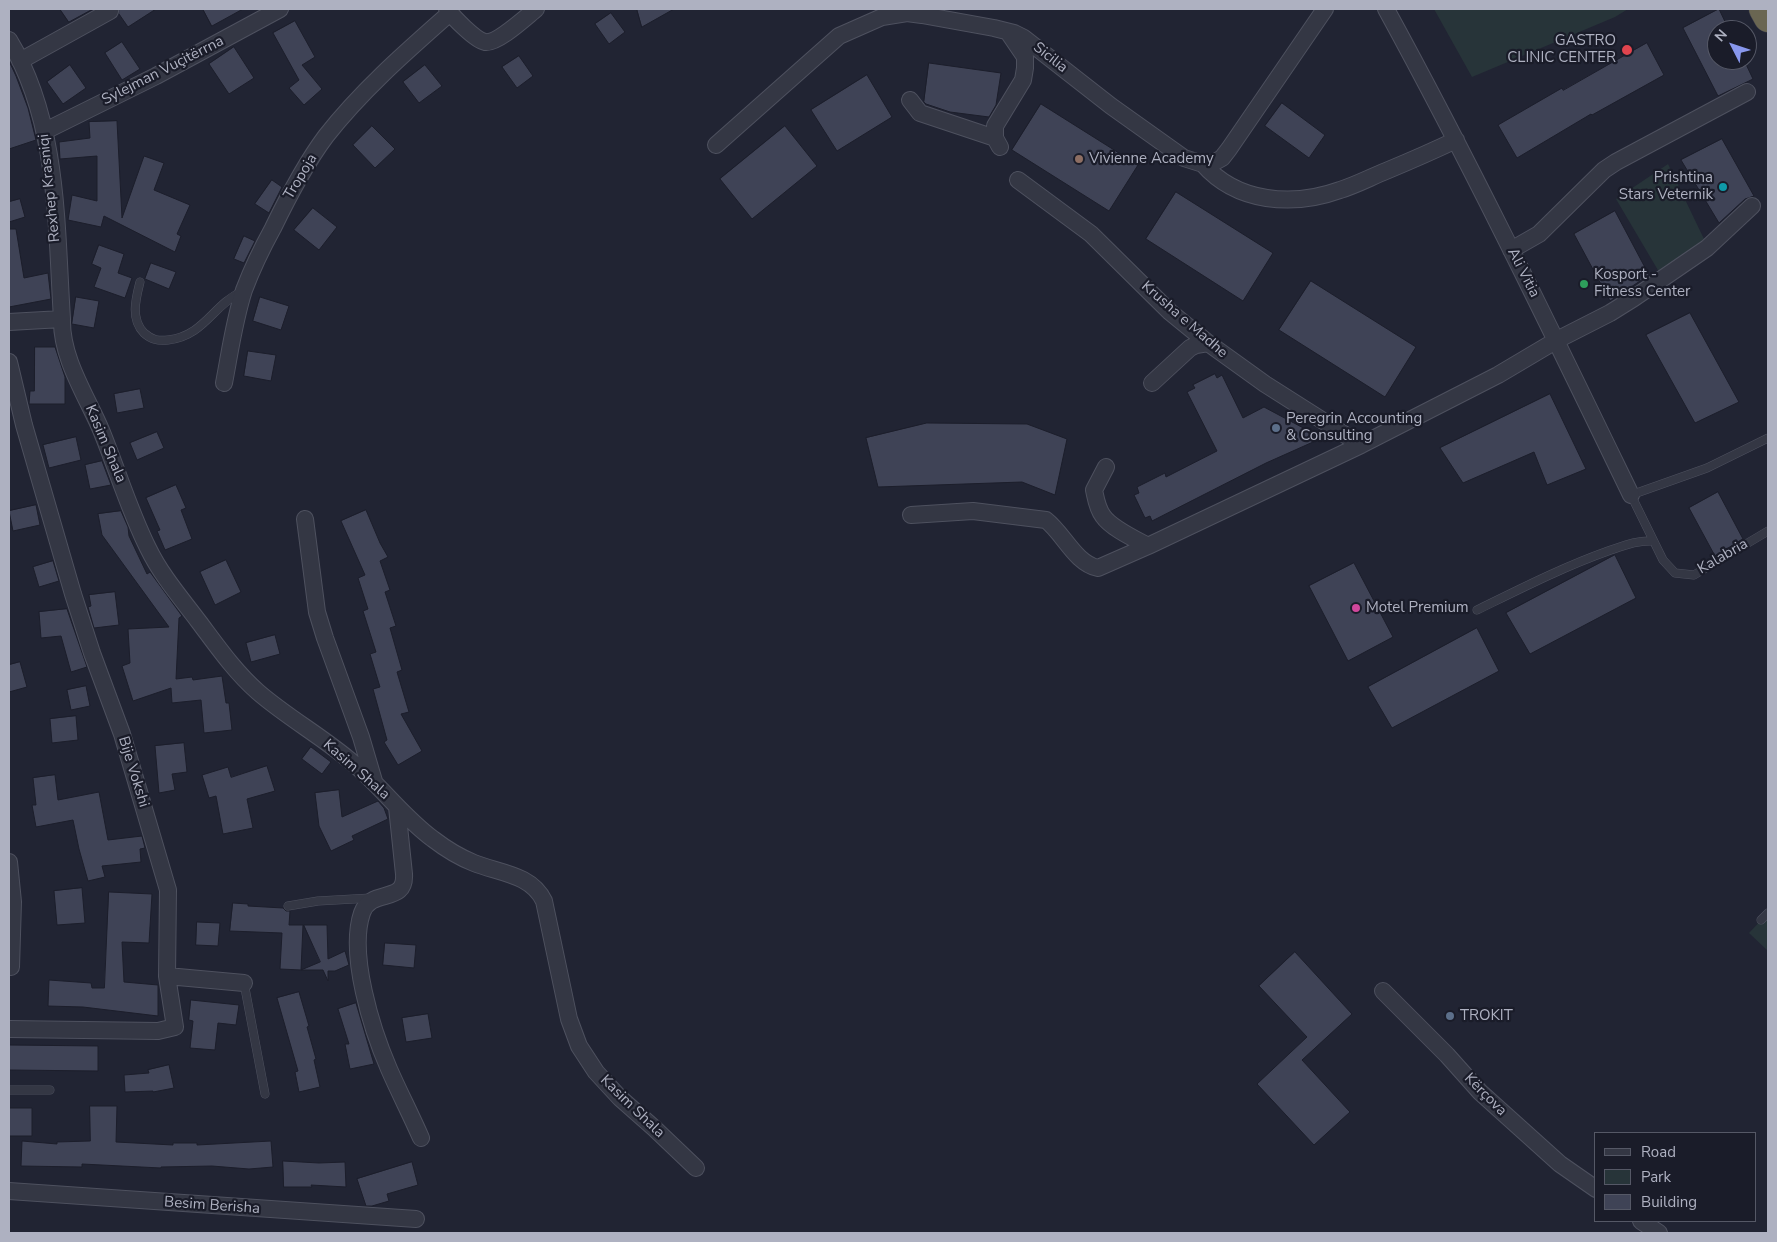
<!DOCTYPE html>
<html>
<head>
<meta charset="utf-8">
<style>
  body { margin:0 }
  #map { position:relative; width:1777px; height:1242px; overflow:hidden; background:#212433; font-family:"Nunito Sans",sans-serif }
  canvas { display:block }
  .frame { position:absolute; inset:0; border:10px solid #aeb1c1; pointer-events:none }
  .legend { position:absolute; left:1594px; top:1132px; width:162px; height:90px; box-sizing:border-box; background:#1a1c29; border:1px solid #555866; margin:0; padding:6px 9px; list-style:none; font-size:15px; color:#aeb1c1 }
  .legend li { display:flex; align-items:center; gap:10px; height:25px }
  .legend b { width:25px; border:1px solid #555866 }
  .north { position:absolute; left:1707px; top:20px; width:50px; height:50px; box-sizing:border-box; background:#1a1c29; border:1px solid #555866; border-radius:50%; rotate:311deg; font-size:14px; font-weight:700; line-height:20px; text-align:center; color:#aeb1c1 }
  .north::after { content:''; display:block; margin:auto; width:18px; height:22px; background:#8897ed; clip-path:polygon(50% 0,100% 100%,50% 72%,0 100%) }
</style>
</head>
<body>
<div id="map">
<canvas width="1777" height="1242"></canvas>
<div class="frame"></div>
<ul class="legend">
<li><b style="height:6px;background:#343744"></b>Road</li>
<li><b style="height:14px;background:#273439"></b>Park</li>
<li><b style="height:14px;background:#3f4356"></b>Building</li>
</ul>
<div class="north">N</div>
</div>
<script>
const context = document.querySelector('canvas').getContext('2d');
context.lineJoin = 'round';
function paint(path, color) { context.fillStyle = color; context.fill(path, 'evenodd'); }
function stroke(path, color, width, dash) { context.strokeStyle = color; context.lineWidth = width; context.lineCap = dash ? 'butt' : 'round'; context.setLineDash(dash || []); context.stroke(path); }
function drawText(font, color, halo, rows, align = 'center') {
  context.font = font + ' "Nunito Sans",sans-serif'; context.lineWidth = 4.5; context.setLineDash([]); context.textBaseline = 'middle'; context.strokeStyle = halo; context.fillStyle = color; for (const [text, x, y, turn = 0] of rows) {
    context.save(); context.translate(x, y); context.rotate((+turn || 0) * Math.PI / 180); context.textAlign = isNaN(turn) ? turn : align; if (halo) context.strokeText(text, 0, 0); context.fillText(text, 0, 0); context.restore();
  }
}
const green = new Path2D(`
  M1434,9H1628L1615,17L1472,77Z
  M1668,164L1704,239L1662,277L1616,199Z
  M1768,913V951L1749,933Z`);
const building = new Path2D(`
  M60,9H93L69,22Z
  M119,9H156L128,27L119,14Z
  M203,9H243L212,26Z
  M637,9H674L642,27Z
  M1719,9L1729,30H1717V60H1744L1753,79L1718,96L1683,28Z
  M611,13L625,32L609,44L595,24Z
  M295,21L315,57L302,65L322,89L304,105L289,88L299,80L273,33Z
  M122,42L140,69L122,80L105,53Z
  M1647,43L1664,75L1592,115L1591,114L1517,158L1498,125L1562,88L1563,90Z
  M234,47L254,78L229,94L209,64Z
  M519,56L533,76L517,88L502,67Z
  M9,61L16,76L28,108L36,140L9,149Z
  M929,63L1001,73L996,105L989,117L950,112L926,104L924,102Z
  M70,65L86,88L63,104L47,82Z
  M425,65L442,86L419,103L403,82Z
  M867,75L892,117L837,151L811,110Z
  M1282,103L1325,135L1309,158L1265,126Z
  M1041,104L1138,165L1109,211L1012,150Z
  M117,121L122,218L144,156L164,163L154,190L190,205L177,234L181,236L175,252L104,216L101,227L68,220L72,195L97,201V156L60,159L59,142L90,138L89,122Z
  M372,126L395,149L375,168L353,145Z
  M785,126L817,166L752,219L720,179Z
  M1722,139L1754,196L1745,199L1719,223L1681,160Z
  M272,180L282,187L269,213L255,204Z
  M1176,192L1273,253L1243,301L1146,239Z
  M20,199L25,217L9,222V202Z
  M313,208L337,227L319,250L294,230Z
  M1615,211L1649,275L1610,301L1574,234Z
  M9,229H16L24,278L48,273L51,299L9,307Z
  M244,236L255,241L244,263L234,259Z
  M99,245L124,254L118,273L132,278L125,298L94,287L101,268L92,264Z
  M151,263L176,272L169,289L145,279Z
  M1311,281L1416,347L1385,397L1279,330Z
  M76,297L99,301L94,328L72,324Z
  M260,297L289,306L281,330L253,321Z
  M1690,313L1739,402L1695,423L1646,335Z
  M35,347H55L65,377V404H29L30,391H34Z
  M248,351L276,355L271,381L244,376Z
  M1215,374L1217,378L1222,375L1243,418L1264,407L1322,438L1266,463L1152,521L1150,516L1145,518L1134,495L1139,493L1137,487L1165,473L1166,477L1217,451L1187,392L1195,388L1193,385Z
  M140,389L144,408L117,413L114,394Z
  M1550,394L1586,469L1547,485L1534,452L1463,483L1440,448Z
  M927,423L1027,424L1067,439L1055,495L1022,482L878,487L866,438Z
  M157,432L164,448L137,460L130,443Z
  M76,437L81,460L49,468L43,445Z
  M102,461L111,485L90,489L85,465Z
  M176,485L186,508L181,510L192,539L165,550L157,531L160,530L146,498Z
  M1718,492L1743,539L1715,556L1689,508Z
  M36,505L40,525L13,531L9,511Z
  M366,510L380,543L388,557L380,561L390,590L385,592L396,626L390,628L402,670L397,672L409,712L401,714L422,751L398,765L384,742L387,740L373,689L380,687L370,654L376,652L363,611L368,609L358,578L365,575L341,521Z
  M121,511L128,527L129,536L147,574L150,572L182,616L179,618L176,679L192,677L193,680L222,676L226,703H229L232,730L204,733L201,700L172,703L171,688L133,701L122,666L130,663L128,629L169,627L102,535L98,514Z
  M1615,555L1636,598L1530,654L1506,613Z
  M226,560L241,592L215,605L200,572Z
  M53,561L59,581L39,587L33,567Z
  M1354,563L1393,637L1348,661L1309,586Z
  M115,592L119,625L94,628L88,607L91,606L89,595Z
  M67,609L87,667L71,672L61,636L41,638L39,612Z
  M1477,628L1499,671L1392,728L1368,687Z
  M275,635L280,654L251,662L246,643Z
  M20,662L27,687L9,692V665Z
  M86,686L90,706L71,710L67,690Z
  M76,716L78,740L52,743L50,719Z
  M184,743L187,772L172,774L175,790L159,793L155,746Z
  M311,747L331,762L322,774L302,759Z
  M267,766L275,791L247,799L253,828L223,834L216,796L209,798L202,775L228,767L231,777Z
  M55,775L58,800L99,792L108,840L142,836L145,848L140,849L141,862L102,866L105,877L88,881L79,849L73,820L36,827L32,805H36L33,778Z
  M339,790L342,817L378,801L384,808L388,819L352,836L354,840L331,851L319,826L315,793Z
  M82,888L85,923L57,925L54,891Z
  M109,892L152,894L149,943L122,942L124,982L158,985V1016L83,1007L48,1006L49,980L91,983L92,988H104Z
  M233,903L248,904V906L283,908L286,911H290L289,925H303L301,970L280,969L282,933L230,931Z
  M197,922L220,923L218,946L196,945Z
  M304,925H327L328,959L345,951L349,965L335,971H328V981L323,970H301L320,962Z
  M385,943L416,945L414,968L383,965Z
  M1295,952L1352,1014L1302,1060L1350,1112L1314,1145L1257,1084L1307,1037L1259,986Z
  M299,992L309,1026L307,1027L316,1059L314,1060L320,1087L299,1092L295,1072L298,1071L277,998Z
  M191,1000L239,1005L236,1025L218,1023L215,1050L190,1048L193,1021L189,1020Z
  M356,1003L374,1064L350,1069L345,1044H349L338,1009Z
  M428,1014L432,1038L406,1042L402,1018Z
  M9,1045L98,1046V1071L9,1070Z
  M169,1065L174,1088L153,1092V1091L125,1092L124,1075L149,1073L148,1070Z
  M90,1106H117L116,1142L173,1145V1143H197V1145L271,1141L273,1167L249,1169L212,1166L161,1167V1168L82,1164V1167L21,1166L22,1141L57,1144V1142L90,1141Z
  M9,1108H32V1136H9Z
  M283,1161L319,1163L345,1162L346,1187L311,1185L312,1187H284Z
  M412,1162L418,1185L387,1194L389,1201L372,1206H366L357,1179Z`);
const lane = new Path2D(`
  M140,282C136,298 130,319 144,333C152,340 158,341 168,340C204,336 213,305 241,292
  M1768,438L1707,468L1631,495L1663,560L1675,573L1694,575L1768,531
  M1477,610C1520,589 1563,567 1608,551C1623,546 1637,540 1653,541
  M288,906L318,901L371,898
  M1761,920L1768,913
  M244,983L265,1094
  M9,1090H50`);
const street = new Path2D(`
  M447,9C453,17 475,40 485,42C497,44 526,17 536,9
  M1386,9C1473,168 1552,332 1631,495
  M9,40C59,122 56,226 62,319C61,358 86,395 101,430C117,469 129,510 148,548C161,575 181,598 199,622C217,646 235,672 258,692C288,718 323,737 353,763C381,786 403,817 433,839C446,849 459,857 474,863C499,873 531,874 544,901L569,1019L579,1046L596,1072L620,1098L654,1128L696,1168
  M20,61L110,11
  M910,100L920,113L995,138
  M45,131L156,76L280,9
  M716,145L839,36L882,17L907,13L922,15L994,28L1014,33L1024,38L1111,106L1184,158L1203,164L1213,163L1222,158L1229,149L1325,9
  M1000,147L995,138V126L1023,80L1025,68V57L1008,32
  M1203,164C1237,203 1293,207 1340,190C1356,185 1371,177 1386,171C1410,161 1433,151 1456,140
  M1018,180L1091,234L1170,312L1208,343L1265,384L1361,445
  M1511,250L1539,234L1604,170L1616,162L1747,92
  M9,322L62,319
  M9,362L24,425L73,594L92,653L122,734L168,890L167,976L175,1027L158,1031L9,1029
  M224,383C230,352 234,321 244,290C252,269 262,248 273,228C288,197 305,164 326,136C362,90 407,51 450,13
  M1152,383L1190,348L1196,345L1208,343
  M1106,467L1094,490C1096,499 1097,508 1103,516C1111,528 1135,539 1148,546
  M911,515L973,511L1046,520C1064,534 1075,563 1098,568L1148,546L1361,445L1498,375L1557,340L1610,313L1634,298L1707,248L1752,206
  M305,519L317,612L325,638L361,737L374,781
  M397,807L404,874C406,905 371,887 362,913C348,954 372,1030 389,1069C399,1092 411,1115 421,1138
  M9,862L13,902L11,967
  M167,976L244,983
  M1383,991L1447,1055L1480,1092L1560,1164L1596,1189
  M9,1191L416,1219
  M1641,1221L1659,1233`);
const highway = new Path2D(`
  M1763,9L1768,18`);
const markers = [
  [1627,50,6,"#e0444e"],
  [1079,159,5,"#8d6e63"],
  [1723,187,5,"#0f9aa8"],
  [1584,284,5,"#2e9e5b"],
  [1276,428,5,"#5c6f8a"],
  [1356,608,5,"#d1479c"],
  [1450,1016,5,"#5c6f8a"]
];
const poiNames = [
  ["GASTRO",1616,41,"right"],
  ["CLINIC CENTER",1616,58,"right"],
  ["Vivienne Academy",1089,159],
  ["Prishtina",1713,178,"right"],
  ["Stars Veternik",1713,195,"right"],
  ["Kosport -",1594,275],
  ["Fitness Center",1594,292],
  ["Peregrin Accounting",1286,419],
  ["& Consulting",1286,436],
  ["Motel Premium",1366,608],
  ["TROKIT",1460,1016]
];
const streetNames = [
  ["Sicilia",1050,58,38],
  ["Sylejman Vuçitërrna",163,71,-27],
  ["Tropoja",301,177,-59],
  ["Rexhep Krasniqi",50,188,-96],
  ["Ali Vitia",1523,273,63],
  ["Krusha e Madhe",1184,320,41],
  ["Kasim Shala",105,444,67],
  ["Kalabria",1723,557,-30],
  ["Kasim Shala",356,770,41],
  ["Bije Vokshi",133,772,73],
  ["Kërçova",1485,1095,45],
  ["Kasim Shala",632,1107,44],
  ["Besim Berisha",212,1206,4]
];
paint(green, '#273439');
paint(building, '#3f4356');
stroke(building, '#1c1e2b', 1);
stroke(lane, '#4e515f', 9);
stroke(street, '#4e515f', 18);
stroke(highway, '#3c3e4c', 29);
stroke(lane, '#343744', 8);
stroke(street, '#343744', 16);
stroke(highway, '#6a6652', 28);
for (const [x, y, r, color] of markers) { const dot = new Path2D(); dot.arc(x, y, r, 0, 2 * Math.PI); context.fillStyle = color; context.fill(dot); stroke(dot, '#1a1c29', 2); }
drawText('15px', '#aeb1c1', '#1a1c29', poiNames, 'left');
drawText('15px', '#aeb1c1', '#1a1c29', streetNames);
</script>
</body>
</html>
